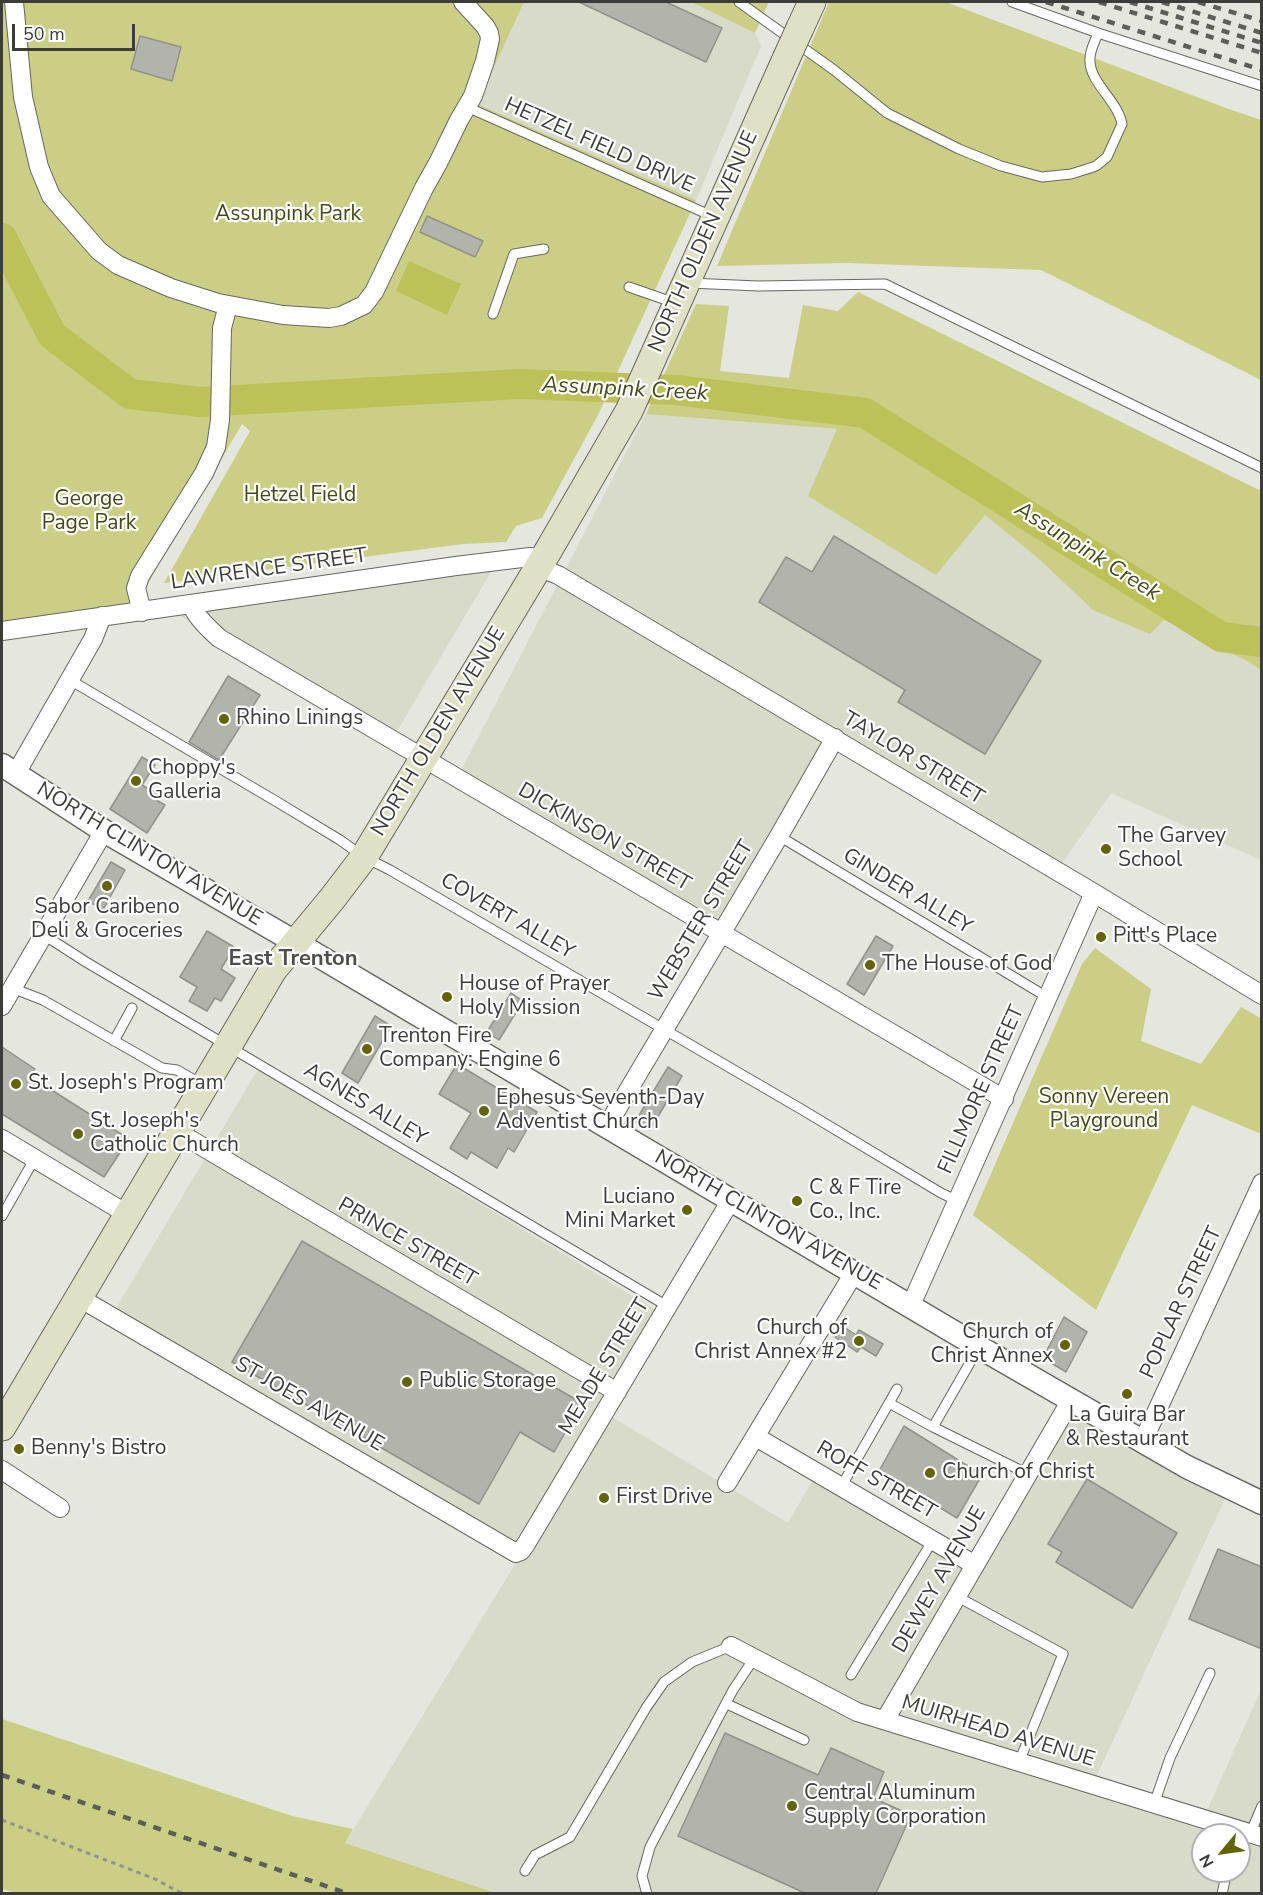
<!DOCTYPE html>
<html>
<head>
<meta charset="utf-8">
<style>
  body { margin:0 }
  #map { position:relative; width:1263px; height:1895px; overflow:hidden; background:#e5e6de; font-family:"Nunito Sans",sans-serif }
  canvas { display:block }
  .frame { position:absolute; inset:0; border:3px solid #3c3d39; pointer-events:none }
  .north { position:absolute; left:1191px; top:1823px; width:60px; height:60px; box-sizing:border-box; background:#fff; border:2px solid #b1b1b0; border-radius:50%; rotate:241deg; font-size:16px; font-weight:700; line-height:24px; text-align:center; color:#3c3d39 }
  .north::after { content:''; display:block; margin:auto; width:21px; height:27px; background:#616400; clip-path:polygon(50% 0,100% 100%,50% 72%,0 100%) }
  .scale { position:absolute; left:12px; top:24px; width:123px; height:27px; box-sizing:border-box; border:3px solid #3c3d39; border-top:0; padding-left:8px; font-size:18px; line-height:21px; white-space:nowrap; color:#3c3d39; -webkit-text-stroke:4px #fff; paint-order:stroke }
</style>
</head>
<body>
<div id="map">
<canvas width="1263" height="1895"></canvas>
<div class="frame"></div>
<div class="north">N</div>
<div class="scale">50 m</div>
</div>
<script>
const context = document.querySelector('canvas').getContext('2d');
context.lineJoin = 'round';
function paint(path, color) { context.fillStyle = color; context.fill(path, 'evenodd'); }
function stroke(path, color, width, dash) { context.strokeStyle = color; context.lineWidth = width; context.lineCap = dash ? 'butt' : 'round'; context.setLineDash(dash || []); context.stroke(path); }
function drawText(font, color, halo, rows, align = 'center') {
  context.font = font + ' "Nunito Sans",sans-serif'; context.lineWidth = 4.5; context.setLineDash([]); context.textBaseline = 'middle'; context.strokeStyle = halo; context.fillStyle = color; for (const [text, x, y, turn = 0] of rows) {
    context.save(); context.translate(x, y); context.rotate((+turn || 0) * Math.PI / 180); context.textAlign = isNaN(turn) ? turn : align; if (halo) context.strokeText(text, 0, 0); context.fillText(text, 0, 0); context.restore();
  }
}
const built = new Path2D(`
  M524,2H691L755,33L761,46L696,200L477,104Z
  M646,414L837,429L935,575L985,515L1039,559L1247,661L1261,670V860L1111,793L1056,872L838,747L720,941L455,782Z
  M498,560L390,743L167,608Z
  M258,1069L664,1315L607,1414L788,1523L815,1476L978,1565L1070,1403L1228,1492L1092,1786L1204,1817L1261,1690V1893H496L345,1843L517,1561L109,1320ZM1203,1835H1239V1871H1203Z`);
const green = new Path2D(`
  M2,2H524L477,104L696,200L598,415L542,518L516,526L506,542L463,544L164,583L250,431L242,424L130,614L2,639Z
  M691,2H769L755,33Z
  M829,2H946L1226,108L1261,120V380L1041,270L846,263L717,266Z
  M858,292L1261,491V670L1247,661L1164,620L1150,634L1093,610L1039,559L985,515L936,575L808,496L837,429L646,414L696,304L729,306L720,371L789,378L803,305L838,311Z
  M1095,948L1151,989L1141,1041L1201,1064L1241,1007L1262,1019L1261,1130L1259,1133L1192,1105L1096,1310L973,1215L1082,964Z
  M2,1719L292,1816L353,1829L345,1843L496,1893L21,1894L2,1889Z`);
const water = new Path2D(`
  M409,261L461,284L447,315L396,291Z`);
const river = new Path2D(`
  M2,238L52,335L130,394L201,402L519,384L676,390L865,413L1221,637L1262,642`);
const building = new Path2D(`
  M579,2H666L722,28L706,62Z
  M140,36L181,47L172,81L131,69Z
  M427,216L483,241L475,257L420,232Z
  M834,536L1041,661L985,754L898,702L905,690L759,602L786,557L812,572Z
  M228,676L260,695L219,760L189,742Z
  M142,757L155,765L142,785L159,795L156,800L165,805L147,833L110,809Z
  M111,862L125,870L103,910L88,901Z
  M207,931L234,947L221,969L235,978L221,1001L215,998L207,1011L189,1001L197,987L180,977Z
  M876,936L893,946L864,995L847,984Z
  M511,993L523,1001L499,1040L487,1032Z
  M375,1016L391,1026L358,1083L342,1073Z
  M2,1047L35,1069L31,1077L129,1139L104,1177L2,1114Z
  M457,1064L537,1112L514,1152L508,1148L497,1168L471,1152L467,1159L450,1148L471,1113L439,1094Z
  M668,1067L682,1076L650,1130L635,1122Z
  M302,1241L582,1403L554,1452L520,1432L479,1504L232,1362Z
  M1064,1317L1087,1332L1066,1372L1043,1358Z
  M841,1325L856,1335L859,1330L883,1344L876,1356L861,1347L857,1352L835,1337Z
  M904,1426L982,1475L957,1518L879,1471Z
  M1087,1479L1177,1533L1132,1608L1056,1562L1062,1552L1048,1544Z
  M1218,1549L1262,1567V1649L1189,1619Z
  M725,1733L818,1775L831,1748L884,1772L873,1798L911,1815L876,1893H805L678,1836Z`);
const path = new Path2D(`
  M2,1820L155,1879L183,1894`);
const service = new Path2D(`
  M739,2L834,70L887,113L959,149L1001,166L1042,177L1071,174L1087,169L1096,166L1107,157L1122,124C1118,101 1090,83 1090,61C1089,51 1095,42 1098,33
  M1012,2L1098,33L1262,86
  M467,107L714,217
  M689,283L758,286L885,284L1262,468
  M629,287L675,303
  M493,314L514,254L544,249
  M70,680L279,803L340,840L364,857L390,870L801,1109L941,1193L958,1201
  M779,836L1047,997
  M44,935L86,962L667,1306
  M12,988L43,1000L162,1068L177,1070L201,1084
  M114,1041L132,1008
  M2,1216L35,1158
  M979,1347L933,1427L1028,1474
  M889,1403L933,1427
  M841,1487L897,1389
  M956,1596L1063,1654L1019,1762
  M851,1675L933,1540
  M727,1704L804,1740
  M1154,1804L1170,1758L1210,1673
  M1250,1834L1262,1806
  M525,1871L535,1855L570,1837L646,1708L664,1682L692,1662L731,1646
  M647,1894L642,1876L650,1847L733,1690L755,1657
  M1222,1894L1227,1871`);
const minor = new Path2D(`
  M14,2L23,97L39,167L51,196L99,251L118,265L171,288L218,303L283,315L329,318L341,316L364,305L374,292L424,188L438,163L459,120L473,96L485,61L490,39L489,33L485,26L463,2
  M538,567L558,575L1094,893L1262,995
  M191,604C197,618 208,628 219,638L1004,1099
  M142,612L136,588L140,576L204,473L216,447L220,420L222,328L228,305
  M2,631L456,566L530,557L544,558
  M15,775L93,639L102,616
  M2,1006L104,831
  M607,1126L779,836L835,738
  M176,1131L617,1392
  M2,1139L127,1214
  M78,1297L516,1553L521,1551L526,1544L731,1200
  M911,1305L1094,893
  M756,1437L975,1565
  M1143,1441L1262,1183
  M2,1470L60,1508
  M727,1483L854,1273
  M731,1646L857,1712L1262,1837
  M885,1720L1071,1400`);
const tertiary = new Path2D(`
  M2,765L104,831L295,942L979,1347L1187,1467L1262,1503`);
const secondary = new Path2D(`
  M800,28L812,2
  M2,1427L273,970L332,899L364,857L544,558L629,411L786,59`);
const rail = new Path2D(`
  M1046,2L1262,70
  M1099,2L1262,53
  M1130,2L1262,43
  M1162,2L1262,33
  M1198,2L1262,21
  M2,1775L349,1894`);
const secondaryBridge = new Path2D(`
  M786,59L800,28`);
const markers = [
  [224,719,6,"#616400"],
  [136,781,6,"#616400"],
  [1106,849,6,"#616400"],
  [107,886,6,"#616400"],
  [1101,937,6,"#616400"],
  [870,965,6,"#616400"],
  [447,997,6,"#616400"],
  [367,1049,6,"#616400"],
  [16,1084,6,"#616400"],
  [484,1111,6,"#616400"],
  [78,1134,6,"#616400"],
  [797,1201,6,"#616400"],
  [687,1210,6,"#616400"],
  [859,1341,6,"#616400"],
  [1065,1345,6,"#616400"],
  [407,1382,6,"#616400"],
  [1127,1394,6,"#616400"],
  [19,1449,6,"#616400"],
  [930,1473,6,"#616400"],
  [604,1498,6,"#616400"],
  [792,1806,6,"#616400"]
];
const streetNames = [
  ["HETZEL FIELD DRIVE",599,146,24],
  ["NORTH OLDEN AVENUE",704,242,-66],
  ["LAWRENCE STREET",269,570,-8],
  ["NORTH OLDEN AVENUE",439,732,-59],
  ["TAYLOR STREET",913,759,31],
  ["DICKINSON STREET",604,838,30],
  ["NORTH CLINTON AVENUE",149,855,31],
  ["GINDER ALLEY",907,892,31],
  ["COVERT ALLEY",507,917,30],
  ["WEBSTER STREET",702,921,-59],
  ["FILLMORE STREET",982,1090,-66],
  ["AGNES ALLEY",365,1105,31],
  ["NORTH CLINTON AVENUE",768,1221,30],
  ["PRINCE STREET",407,1243,30],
  ["POPLAR STREET",1182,1303,-65],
  ["MEADE STREET",605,1367,-59],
  ["ST JOES AVENUE",309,1405,30],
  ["ROFF STREET",876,1481,30],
  ["DEWEY AVENUE",940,1580,-60],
  ["MUIRHEAD AVENUE",998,1732,17]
];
const parkNames = [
  ["Assunpink Park",288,215],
  ["Hetzel Field",300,496],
  ["George",89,500],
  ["Page Park",89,524],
  ["Sonny Vereen",1104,1098],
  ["Playground",1104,1122]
];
const poiNames = [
  ["Rhino Linings",236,719],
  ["Choppy's",148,769],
  ["Galleria",148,793],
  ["The Garvey",1118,837],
  ["School",1118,861],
  ["Sabor Caribeno",107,908,"center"],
  ["Deli & Groceries",107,932,"center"],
  ["Pitt's Place",1113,937],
  ["The House of God",882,965],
  ["House of Prayer",459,985],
  ["Holy Mission",459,1009],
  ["Trenton Fire",379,1037],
  ["Company: Engine 6",379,1061],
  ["St. Joseph's Program",28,1084],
  ["Ephesus Seventh-Day",496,1099],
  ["Adventist Church",496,1123],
  ["St. Joseph's",90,1122],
  ["Catholic Church",90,1146],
  ["C & F Tire",809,1189],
  ["Co., Inc.",809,1213],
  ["Luciano",675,1198,"right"],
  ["Mini Market",675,1222,"right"],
  ["Church of",847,1329,"right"],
  ["Christ Annex #2",847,1353,"right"],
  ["Church of",1053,1333,"right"],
  ["Christ Annex",1053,1357,"right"],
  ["Public Storage",419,1382],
  ["La Guira Bar",1127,1416,"center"],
  ["& Restaurant",1127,1440,"center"],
  ["Benny's Bistro",31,1449],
  ["Church of Christ",942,1473],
  ["First Drive",616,1498],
  ["Central Aluminum",804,1794],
  ["Supply Corporation",804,1818]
];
const waterNames = [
  ["Assunpink Creek",625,390,3],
  ["Assunpink Creek",1087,552,32]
];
const neighbourhoodNames = [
  ["East Trenton",293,960]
];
paint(built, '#d8daca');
paint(green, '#cacf85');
paint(water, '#bcc158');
stroke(river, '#bcc158', 30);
paint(building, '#b2b3ab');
stroke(building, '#92928b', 1.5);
stroke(service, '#676861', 11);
stroke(minor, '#676861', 20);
stroke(tertiary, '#676861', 25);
stroke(secondary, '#676861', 29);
stroke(path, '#92938d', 3, [4.5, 4.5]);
stroke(service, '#fff', 9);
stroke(minor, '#fff', 18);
stroke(tertiary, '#fff', 22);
stroke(secondary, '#e0e1c4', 27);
stroke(rail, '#5d5e59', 4.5, [8, 8]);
stroke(secondaryBridge, '#676861', 29, []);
stroke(secondaryBridge, '#e0e1c4', 27);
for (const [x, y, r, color] of markers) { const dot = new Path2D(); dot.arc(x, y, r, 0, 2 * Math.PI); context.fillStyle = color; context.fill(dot); stroke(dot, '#fff', 2); }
drawText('21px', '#3c3d39', '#fff', streetNames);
drawText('21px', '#45471c', '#fff', parkNames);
drawText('21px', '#3c3d39', '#fff', poiNames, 'left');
drawText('italic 22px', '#47491e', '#fff', waterNames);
drawText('bold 22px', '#4e4f48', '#fff', neighbourhoodNames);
</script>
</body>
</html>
